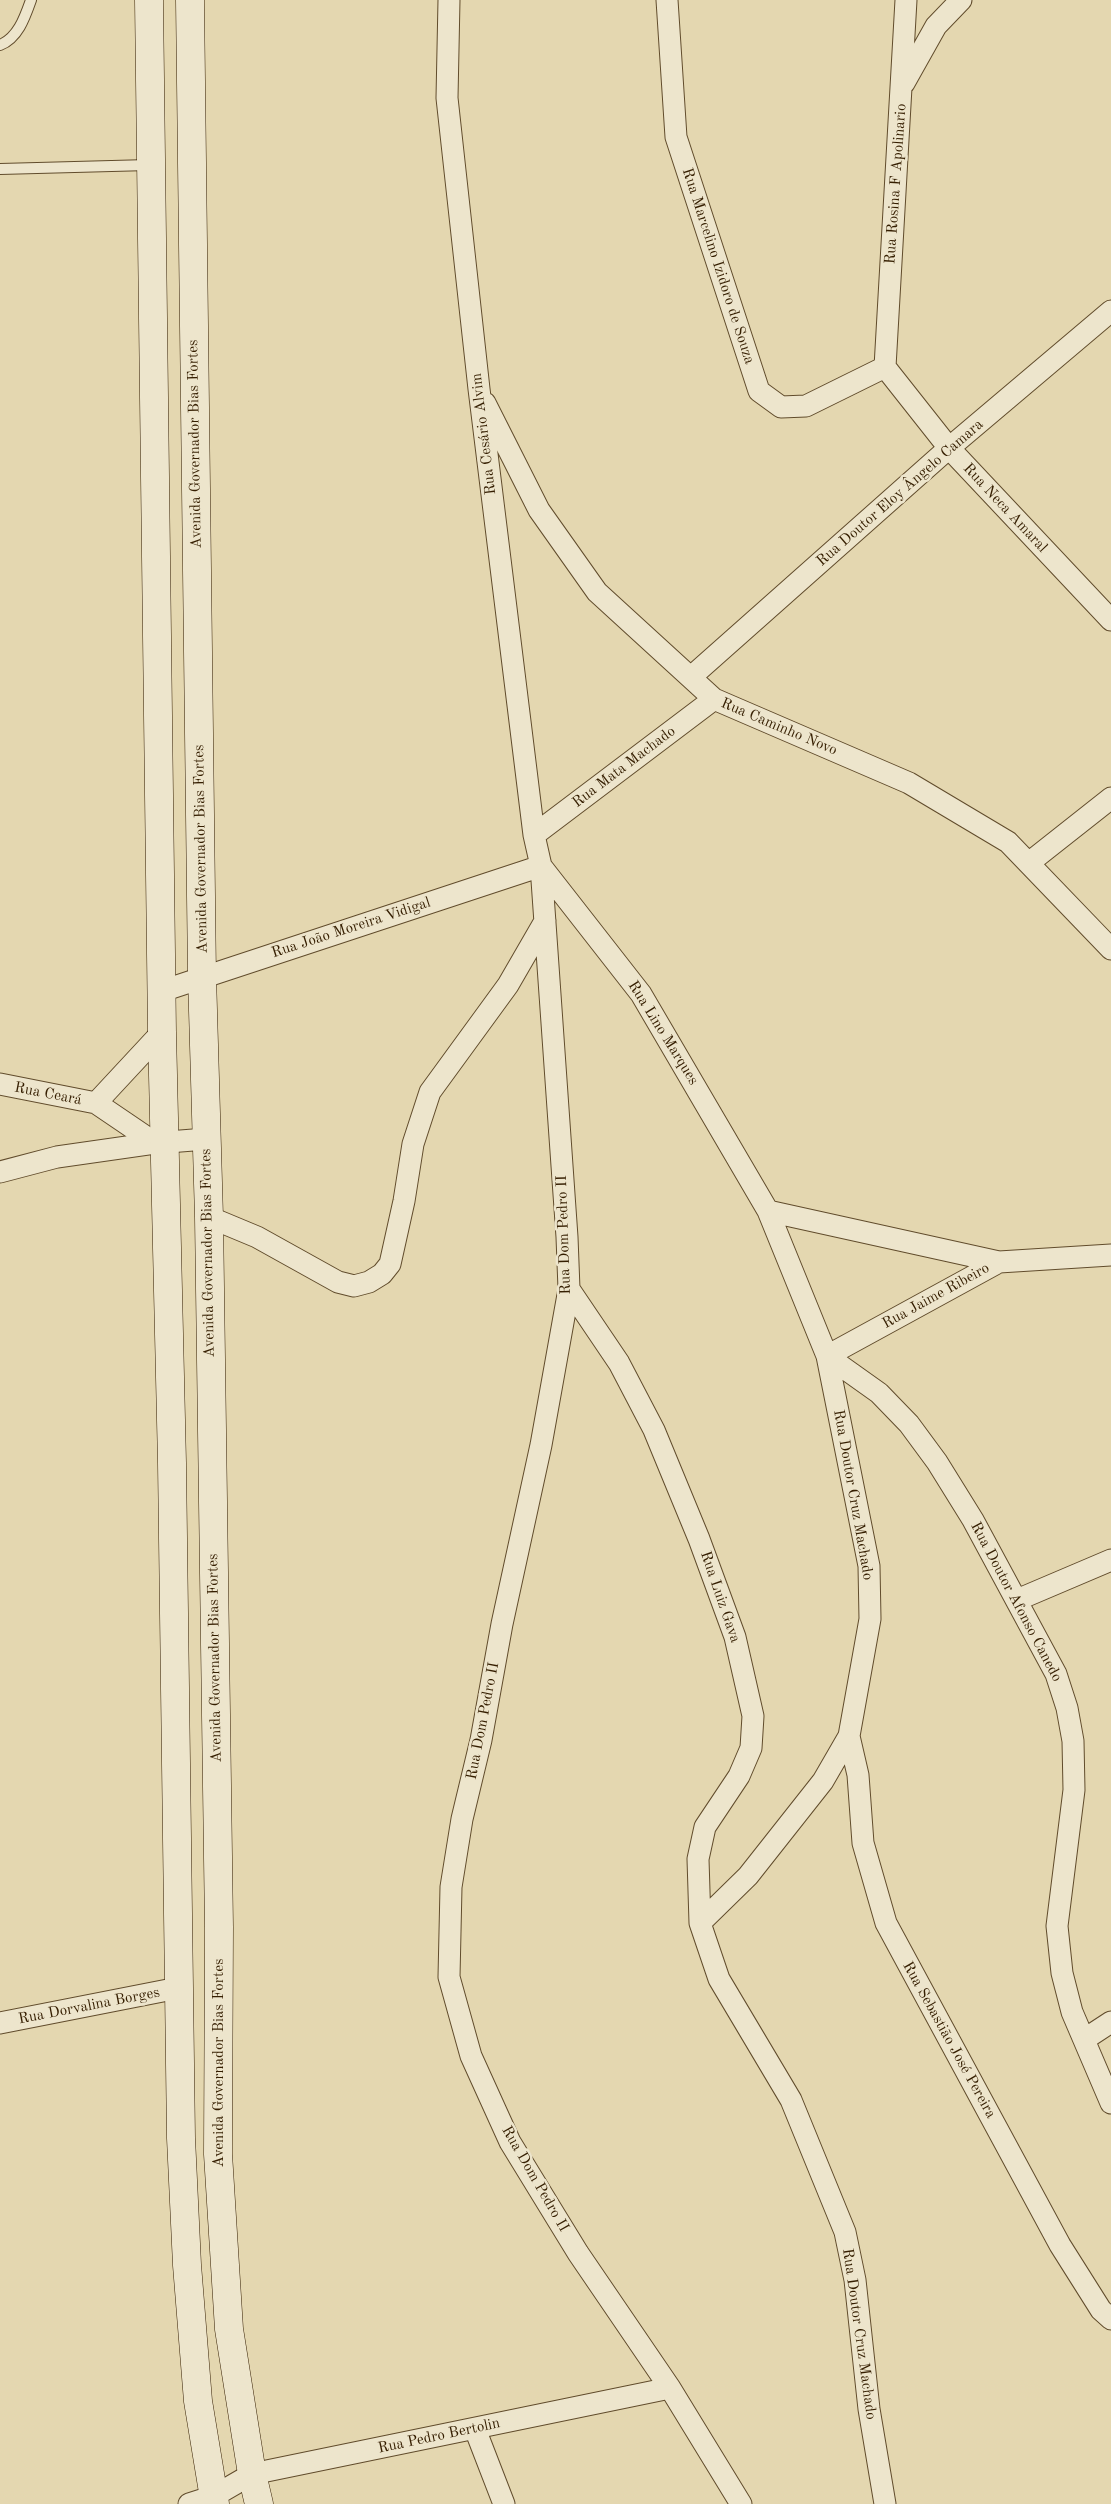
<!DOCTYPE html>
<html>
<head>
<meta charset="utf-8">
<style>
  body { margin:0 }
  canvas { display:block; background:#e4d7b0 }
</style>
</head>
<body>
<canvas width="1111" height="2504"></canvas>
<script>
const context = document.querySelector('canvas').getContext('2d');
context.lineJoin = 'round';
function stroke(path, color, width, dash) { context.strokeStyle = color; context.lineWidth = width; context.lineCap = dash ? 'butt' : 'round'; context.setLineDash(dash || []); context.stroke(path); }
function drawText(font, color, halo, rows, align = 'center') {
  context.font = font + ' "Old Standard TT",serif'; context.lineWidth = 5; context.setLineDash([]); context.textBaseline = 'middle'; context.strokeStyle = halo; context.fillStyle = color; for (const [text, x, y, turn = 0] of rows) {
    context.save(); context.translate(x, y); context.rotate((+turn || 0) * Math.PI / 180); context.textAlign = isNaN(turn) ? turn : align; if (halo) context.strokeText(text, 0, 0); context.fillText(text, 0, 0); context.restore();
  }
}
const lane = new Path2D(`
  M0,45C18,38 25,17 31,0
  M0,169L149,165`);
const street = new Path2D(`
  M449,0L447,98L479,389L534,835L541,866L567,1237L569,1289L541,1445L502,1624L481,1740L462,1819L451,1887L449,1977L471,2056L510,2142L578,2253L670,2388L741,2504
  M667,0L676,137L759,391L781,407L806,406L885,367
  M904,83L936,26L961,0
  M885,367L906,0
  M885,367L949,448L1111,620
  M485,403L539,510L597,592L714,699L909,783L1008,842L1111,949
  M691,677L949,448L1111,311
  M534,835L714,699
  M1030,862L1111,798
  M541,866L641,994L768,1211L827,1356L869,1566L870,1619L849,1736L823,1781L748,1876L700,1923
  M162,991L541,866
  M0,1084L96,1103L155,1143
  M96,1103L162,1032
  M0,1172L57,1157L155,1143L206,1139
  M768,1211L999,1262
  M209,1217L257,1237L338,1282L354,1286L369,1282L382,1274L390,1264L404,1201L413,1144L430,1092L508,985L545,921
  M569,1289L619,1363L654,1430L699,1539L735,1637L753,1716L751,1748L739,1776L705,1827L698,1859L700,1923L719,1979L791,2100L845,2232L855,2280L869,2409L885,2504
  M827,1356L879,1393L909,1424L937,1462L973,1520L1056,1674L1067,1708L1073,1741L1074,1790L1057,1926L1062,1973L1072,2012L1111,2103
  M827,1356L999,1262L1111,1255
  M1017,1600L1111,1560
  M849,1736L858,1775L863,1843L886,1923L1060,2245L1101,2310L1111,2319
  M0,2023L178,1988
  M1085,2039L1111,2022
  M475,2429L504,2504
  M189,2504L214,2496L252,2474L670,2388`);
const secondary = new Path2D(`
  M149,0L162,1032L172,1463L181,2138L187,2265L198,2401L215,2504
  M190,0L202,976L209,1217L219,1927L218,2154L229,2329L252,2474L259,2504`);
const streetNames = [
  ["Rua Rosina F Apolinario",896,184,-86],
  ["Rua Marcelino Izidoro de Souza",718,266,72],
  ["Rua Cesário Alvim",484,434,-97],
  ["Avenida Governador Bias Fortes",195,444,-91],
  ["Rua Doutor Eloy Ângelo Camara",900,493,-41],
  ["Rua Neca Amaral",1005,508,47],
  ["Rua Caminho Novo",779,727,23],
  ["Rua Mata Machado",624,767,-37],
  ["Avenida Governador Bias Fortes",201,849,-91],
  ["Rua João Moreira Vidigal",351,928,-18],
  ["Rua Lino Marques",663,1033,58],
  ["Rua Ceará",48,1094,11],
  ["Rua Dom Pedro II",564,1235,-92],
  ["Avenida Governador Bias Fortes",208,1253,-91],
  ["Rua Jaime Ribeiro",936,1296,-29],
  ["Rua Doutor Cruz Machado",853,1495,80],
  ["Rua Luiz Gava",720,1597,71],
  ["Rua Doutor Afonso Canedo",1016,1602,62],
  ["Avenida Governador Bias Fortes",215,1658,-91],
  ["Rua Dom Pedro II",483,1721,-79],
  ["Rua Dorvalina Borges",89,2006,-11],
  ["Rua Sebastião José Pereira",949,2040,61],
  ["Avenida Governador Bias Fortes",219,2063,-90],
  ["Rua Dom Pedro II",535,2179,60],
  ["Rua Doutor Cruz Machado",859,2334,82],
  ["Rua Pedro Bertolin",439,2436,-12]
];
stroke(lane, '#614c2c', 12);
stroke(street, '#614c2c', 23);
stroke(secondary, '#351e00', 29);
stroke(lane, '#ede5cc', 10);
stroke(street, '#ede5cc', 21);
stroke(secondary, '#ede5cc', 28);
drawText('15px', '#351e00', '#ede5cc', streetNames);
</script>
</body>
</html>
